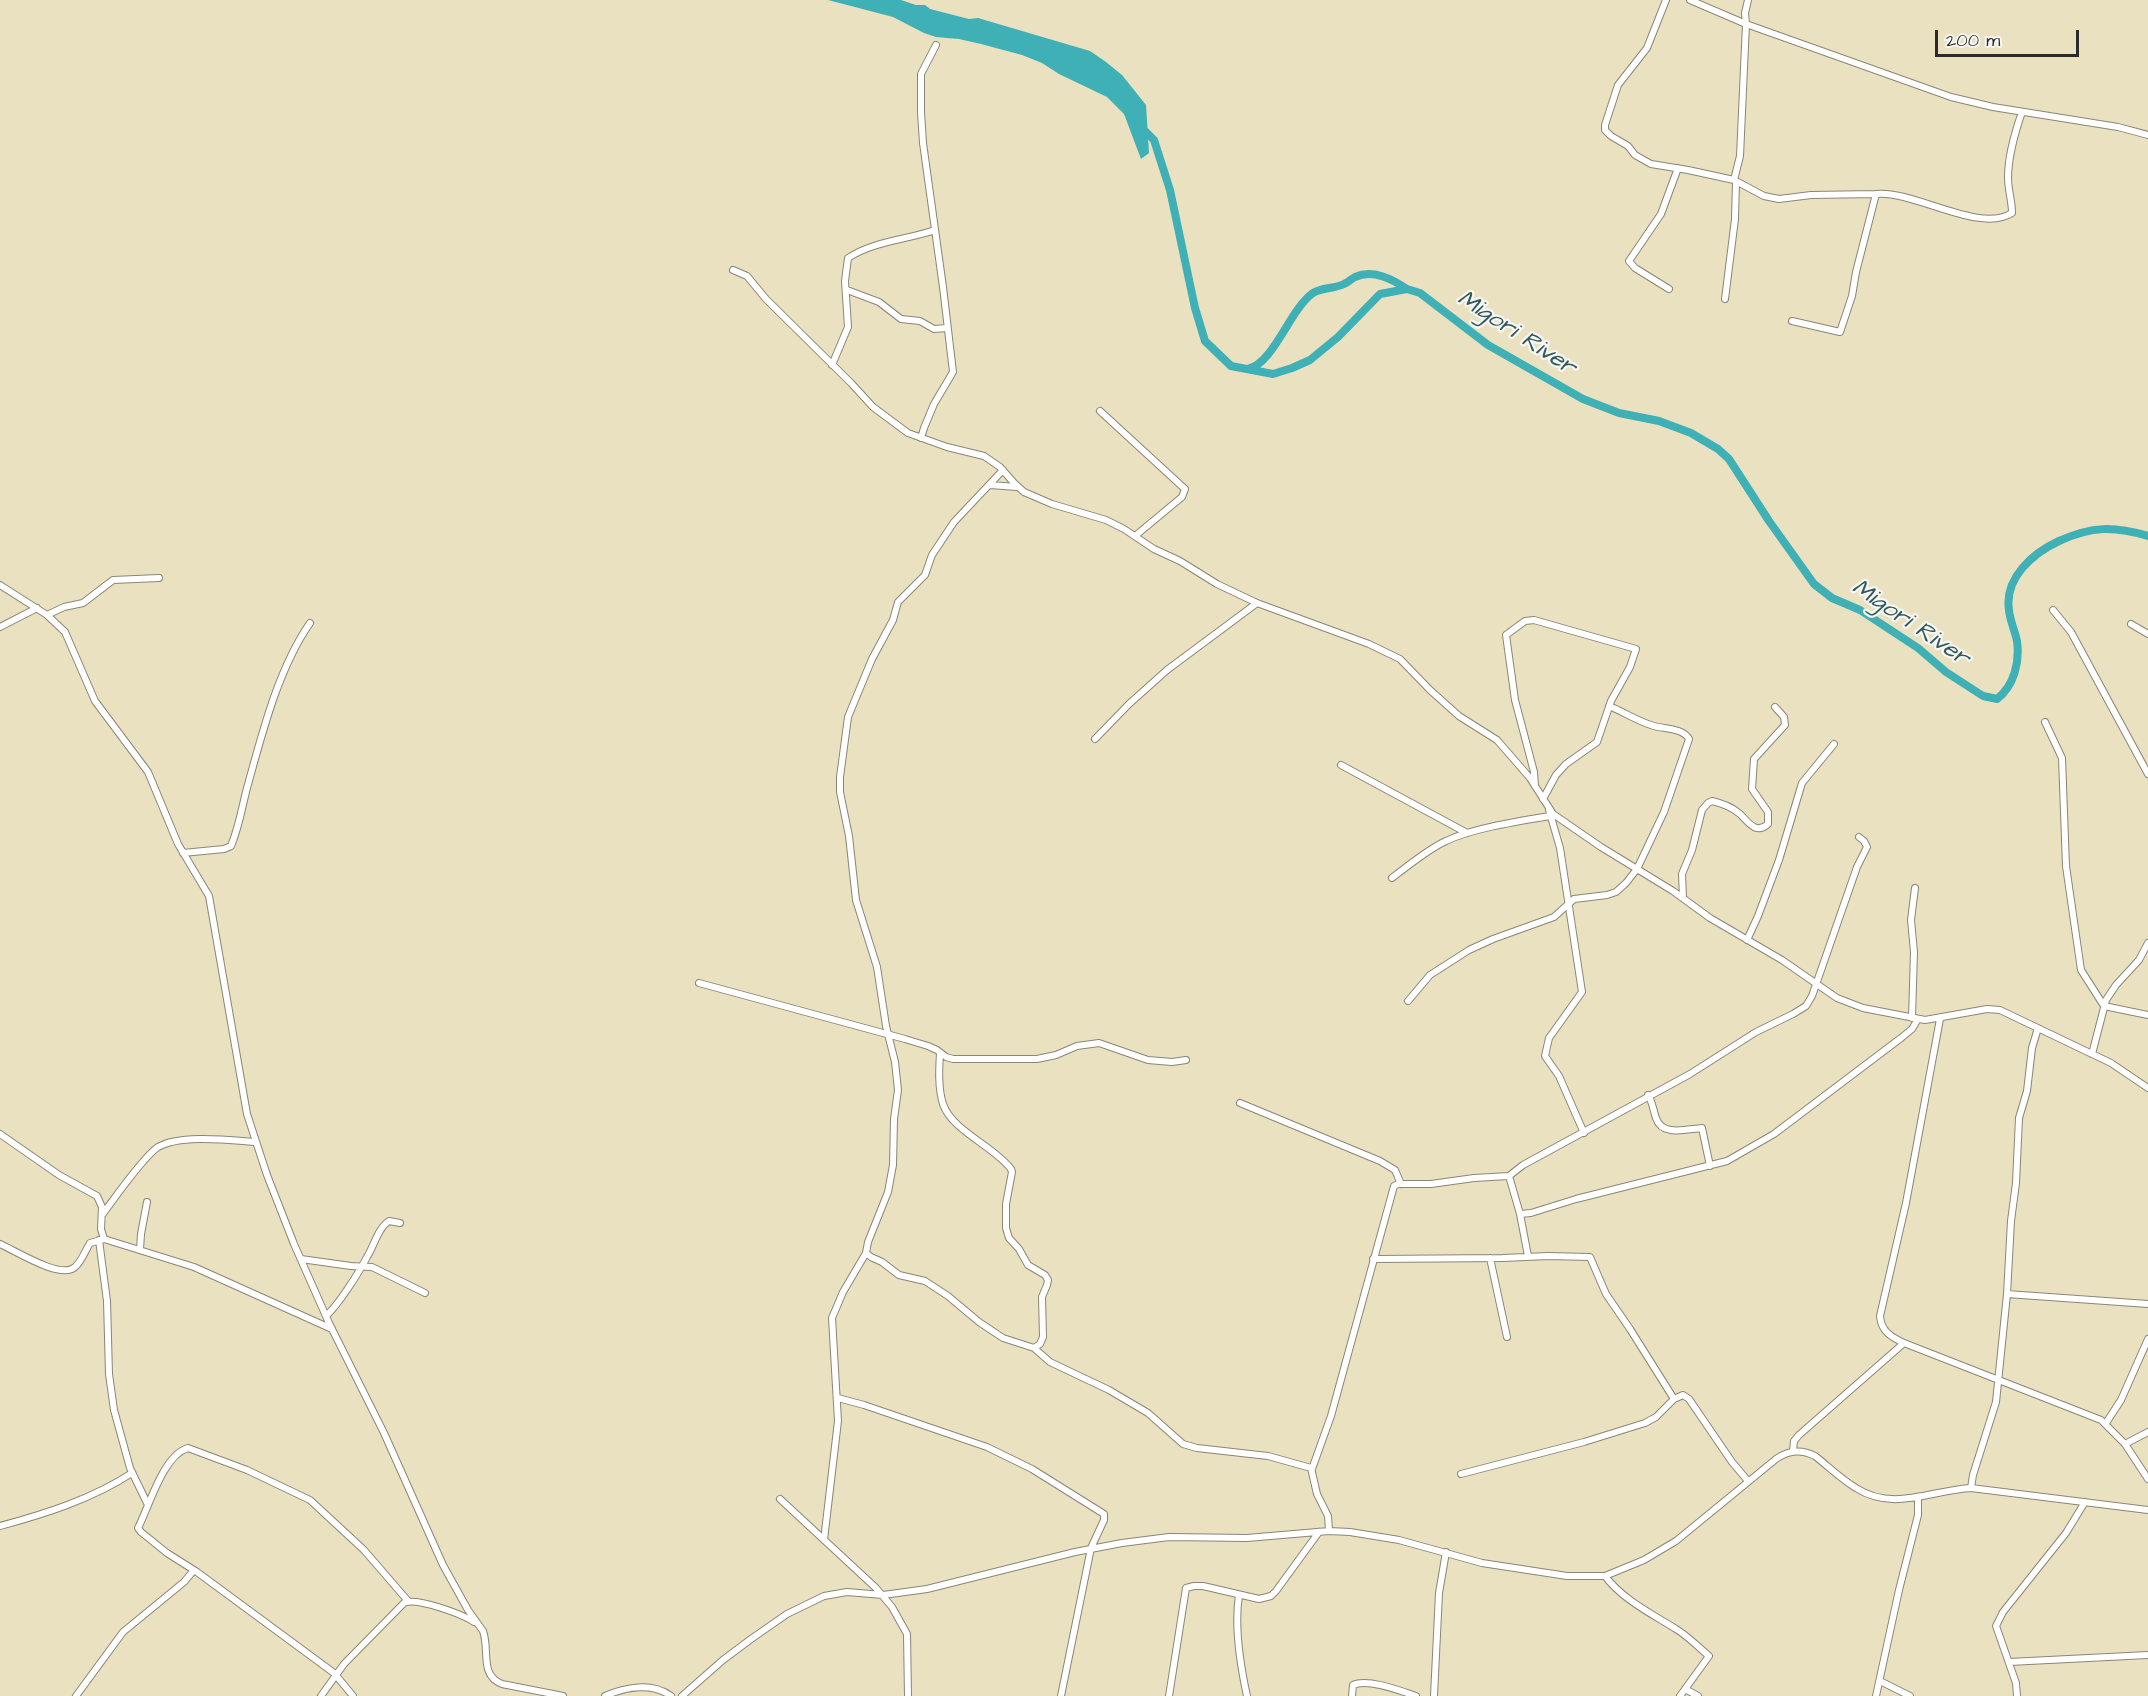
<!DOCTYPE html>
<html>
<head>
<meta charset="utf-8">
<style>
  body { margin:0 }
  #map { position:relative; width:2148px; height:1696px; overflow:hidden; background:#e9e1c0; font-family:"Architects Daughter",sans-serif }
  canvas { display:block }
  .scale { position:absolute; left:1935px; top:30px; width:144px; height:27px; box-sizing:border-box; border:3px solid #2b2b2b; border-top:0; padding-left:8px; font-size:18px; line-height:21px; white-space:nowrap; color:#2b2b2b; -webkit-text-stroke:4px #f6f6f2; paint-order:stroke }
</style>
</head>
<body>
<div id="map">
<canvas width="2148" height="1696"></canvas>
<div class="scale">200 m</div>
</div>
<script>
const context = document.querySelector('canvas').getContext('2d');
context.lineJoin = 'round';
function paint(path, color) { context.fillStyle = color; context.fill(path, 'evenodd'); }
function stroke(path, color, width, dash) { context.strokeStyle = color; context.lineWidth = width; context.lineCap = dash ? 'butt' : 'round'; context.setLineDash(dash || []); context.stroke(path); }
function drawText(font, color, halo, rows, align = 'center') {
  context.font = font + ' "Architects Daughter",sans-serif'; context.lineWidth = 4.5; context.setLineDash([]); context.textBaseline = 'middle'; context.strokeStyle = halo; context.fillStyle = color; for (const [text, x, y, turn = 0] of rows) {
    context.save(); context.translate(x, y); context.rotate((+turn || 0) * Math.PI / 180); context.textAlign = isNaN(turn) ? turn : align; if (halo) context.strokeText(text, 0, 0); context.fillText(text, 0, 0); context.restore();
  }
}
const water = new Path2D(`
  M828,0H901L916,5H925L930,9L969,19L978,18L1090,51L1106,62L1122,75L1146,105L1149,153L1141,159L1124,114L1107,97L1059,74L1042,63L1022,55L981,44L959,39L936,37L924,33L893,17Z`);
const river = new Path2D(`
  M1141,127L1154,140L1170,190L1195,308L1205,341L1231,366L1273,374L1292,368L1310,360L1338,337L1380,294L1407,289L1420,293L1488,345L1583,399L1619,413L1659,421L1691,433L1718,449L1729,459L1769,521L1814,584L1832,598L1860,610L1918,648L1946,672L1983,696L1997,699C2014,686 2020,662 2017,641C2015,631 2010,621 2009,610C2004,578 2033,553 2059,541C2092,526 2114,526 2148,536
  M1248,369C1274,363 1290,309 1313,293C1322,287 1334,289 1344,284C1348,283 1351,279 1355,277C1373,269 1392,279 1407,289`);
const minor = new Path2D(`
  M1666,0L1647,48L1618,85L1605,125V130L1611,136L1628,146L1635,155L1651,164L1688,170L1734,180L1764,196L1779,199L1811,195L1876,194
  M1690,0L1746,24L1951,97L1993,107L2118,127L2148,135
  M1734,180L1740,156L1746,24L1745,13L1748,0
  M733,270L747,276L766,299L851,383L873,407L908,433L947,447L984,456L1000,467L1014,483L1024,492L1052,504L1106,520L1124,529L1154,549L1180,561L1217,584L1257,603L1369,644L1400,659L1430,690L1459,716L1497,740L1530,778L1553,814L1601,847L1673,891L1710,918L1782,960L1837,998L1863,1008L1925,1020L1987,1009L2000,1010L2111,1063L2148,1088
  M1669,289L1635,268L1629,261L1661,214L1678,168
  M847,290L879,302L901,319L920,321L934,329L947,328
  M1725,299L1735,219L1736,181
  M1792,321L1840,332L1852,296L1856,272L1876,194C1914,190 1979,234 2012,213C2012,204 2010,197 2009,189C2005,167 2015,132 2022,112
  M832,365L848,327L845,281L848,258C874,241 906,240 935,230
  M1100,411L1185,489L1182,497L1135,536
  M921,438L924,428L934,404L953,372L943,287L923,143L921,112V74L936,45
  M990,485L1017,487
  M0,585L47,615L65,632L95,701L148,772L178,844L209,896L247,1114L267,1175L294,1244L329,1323L384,1433L443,1565L468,1610L483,1631C490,1650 479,1675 502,1684L563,1696
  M2053,610L2071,632L2148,774
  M47,615L64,607L83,603L113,580L159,578
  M2131,624L2148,634
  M0,627L37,608
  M2045,722L2062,758L2066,866L2081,970L2104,1006L2148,1015
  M1095,739L1129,704L1167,670L1257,603
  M1341,765L1467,833
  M1535,786L1534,772L1515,700L1506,635L1525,621L1534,620L1636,649L1630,667L1611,701L1597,742L1566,764L1556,775L1543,799
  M1549,810L1560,848L1582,992L1549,1038L1545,1056L1559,1076L1584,1133
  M183,853L224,849L231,846C239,827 242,807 247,788C262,734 278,669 310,623
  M1392,878C1406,867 1430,848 1446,841C1473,828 1520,821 1550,816
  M1683,898L1682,874L1692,850L1702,810L1708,803L1712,801C1721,803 1733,808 1740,814C1748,822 1756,835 1768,824V812L1752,789L1754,759L1785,725L1784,717L1775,707
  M1747,940L1758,916L1779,860L1802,783L1834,744
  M699,983L905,1039L928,1046L937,1050L946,1057L953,1059H1037L1056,1055L1077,1046L1099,1043L1148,1060L1172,1062L1186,1060
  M1408,1001L1430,975L1469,950L1493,939L1554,917L1574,899L1607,895L1616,892L1626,883L1637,869L1664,812L1689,739C1683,728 1665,729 1654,726C1639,722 1624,712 1609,706
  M1912,1018L1914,952L1911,920L1915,888
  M1940,1019L1906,1203L1880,1316C1881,1331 1891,1337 1904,1343L2101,1420L2125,1444L2148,1479
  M940,1053C939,1069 938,1088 943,1104C952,1131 994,1146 1011,1169L1012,1172L1006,1204V1228L1009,1238L1019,1249L1028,1265L1045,1275L1048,1280L1047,1285L1042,1297L1043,1337L1040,1344L1034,1348
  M2092,1054L2106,1000L2116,985L2139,960L2148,943
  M1648,1095C1653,1103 1653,1110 1656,1118C1662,1137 1687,1129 1702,1128L1710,1166
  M1240,1103L1380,1161L1395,1170L1401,1184
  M0,1134L59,1175L97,1196L102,1207L101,1229L104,1239
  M1509,1176L1520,1214L1528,1256
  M1520,1214L1531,1213L1576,1199L1727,1161L1774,1134L1901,1038L1912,1029L1918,1019
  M102,1215C114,1199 143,1157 158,1147C180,1134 229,1140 255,1142
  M99,1240L107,1301L109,1374L114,1410L130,1468L147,1503
  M0,1244C16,1251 61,1280 75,1267C82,1261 85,1251 90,1243L104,1239L194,1267L332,1329
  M140,1249L141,1234L147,1202
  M866,1253L871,1257L882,1262L899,1275L925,1281L948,1296L979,1322L1003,1338L1034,1348L1050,1362L1109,1390L1148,1413L1183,1444L1197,1448L1268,1456L1311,1468L1317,1494L1328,1516L1329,1531
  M1490,1258L1507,1337
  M301,1259L351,1266L372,1267L425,1293
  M1373,1259L1503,1258L1548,1256L1590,1257L1606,1294L1630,1329L1674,1399L1683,1395L1689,1399L1732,1462L1748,1481
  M2007,1294L2148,1304
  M326,1316C339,1304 358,1274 367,1257C374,1246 378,1228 389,1221L400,1223
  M838,1398L864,1405L987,1447L1032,1469L1104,1514V1520L1091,1548L1061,1696
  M2106,1423L2121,1400L2148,1339
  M2125,1444L2148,1432
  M1793,1451L1794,1441L1799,1435L1904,1343
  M1312,1469L1331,1416L1394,1186L1398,1184H1431L1474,1178L1509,1176L1523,1165L1690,1074L1756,1032L1793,1014L1806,1006L1812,996L1857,867L1867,847L1864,841L1859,837
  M1461,1474L1584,1442L1645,1423L1656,1417L1674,1399
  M1971,1488L1973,1475L1996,1402L2007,1294L2011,1221L2016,1183L2019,1118L2027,1091L2032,1048L2038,1028
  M780,1499L876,1588L892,1607L907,1634L908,1696
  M0,1526C45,1514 92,1499 132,1473
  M824,1540L838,1421L832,1318L843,1292L866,1253L868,1242L888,1192L893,1165L894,1119L898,1090L895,1062L886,1026L877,967L856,900L849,836L840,792V777L848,717L872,659L893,620L898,602L925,575L932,555L954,522L1003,470
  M1605,1576C1622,1599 1652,1614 1676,1629C1688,1636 1698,1647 1709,1656L1680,1696
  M1239,1595C1234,1627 1240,1664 1247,1696
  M2009,1662L2148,1655
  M1880,1681L1910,1696
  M1685,1689L1698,1696
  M76,1696L123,1632L184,1582L194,1570
  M321,1696L344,1664L404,1603C416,1597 462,1614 474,1622
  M353,1696L334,1673L197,1572L167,1553L141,1532L138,1528C149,1507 163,1455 188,1448L247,1470L310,1500L364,1550L408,1601
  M605,1696C625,1687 652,1682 671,1696
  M682,1696L723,1660L751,1639L787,1614L824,1596L847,1592L883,1595L927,1589L1075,1552L1122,1543L1169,1537L1247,1538L1329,1531L1350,1532L1399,1540L1482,1563L1567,1576H1605L1644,1560L1676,1541L1776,1459C1789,1450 1801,1449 1815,1456C1829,1467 1841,1479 1856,1488C1893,1512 1932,1490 1971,1488L2148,1510
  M1169,1696L1186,1588L1194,1586H1203L1259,1599L1271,1596L1276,1591L1319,1532
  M1352,1696L1353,1685C1368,1678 1401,1691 1416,1696
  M1434,1696L1439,1593L1446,1552
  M1876,1696L1899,1590L1918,1515V1497
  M2017,1696L2016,1683L1996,1626L2003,1612L2066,1533L2085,1502`);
const waterNames = [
  ["Migori River",1516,334,33],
  ["Migori River",1910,624,34]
];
paint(water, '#3eb0b6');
stroke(river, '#3eb0b6', 8);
stroke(minor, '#8a8676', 8);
stroke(minor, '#fff', 6);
drawText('italic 24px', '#325a5c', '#f6f6f2', waterNames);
</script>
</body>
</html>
